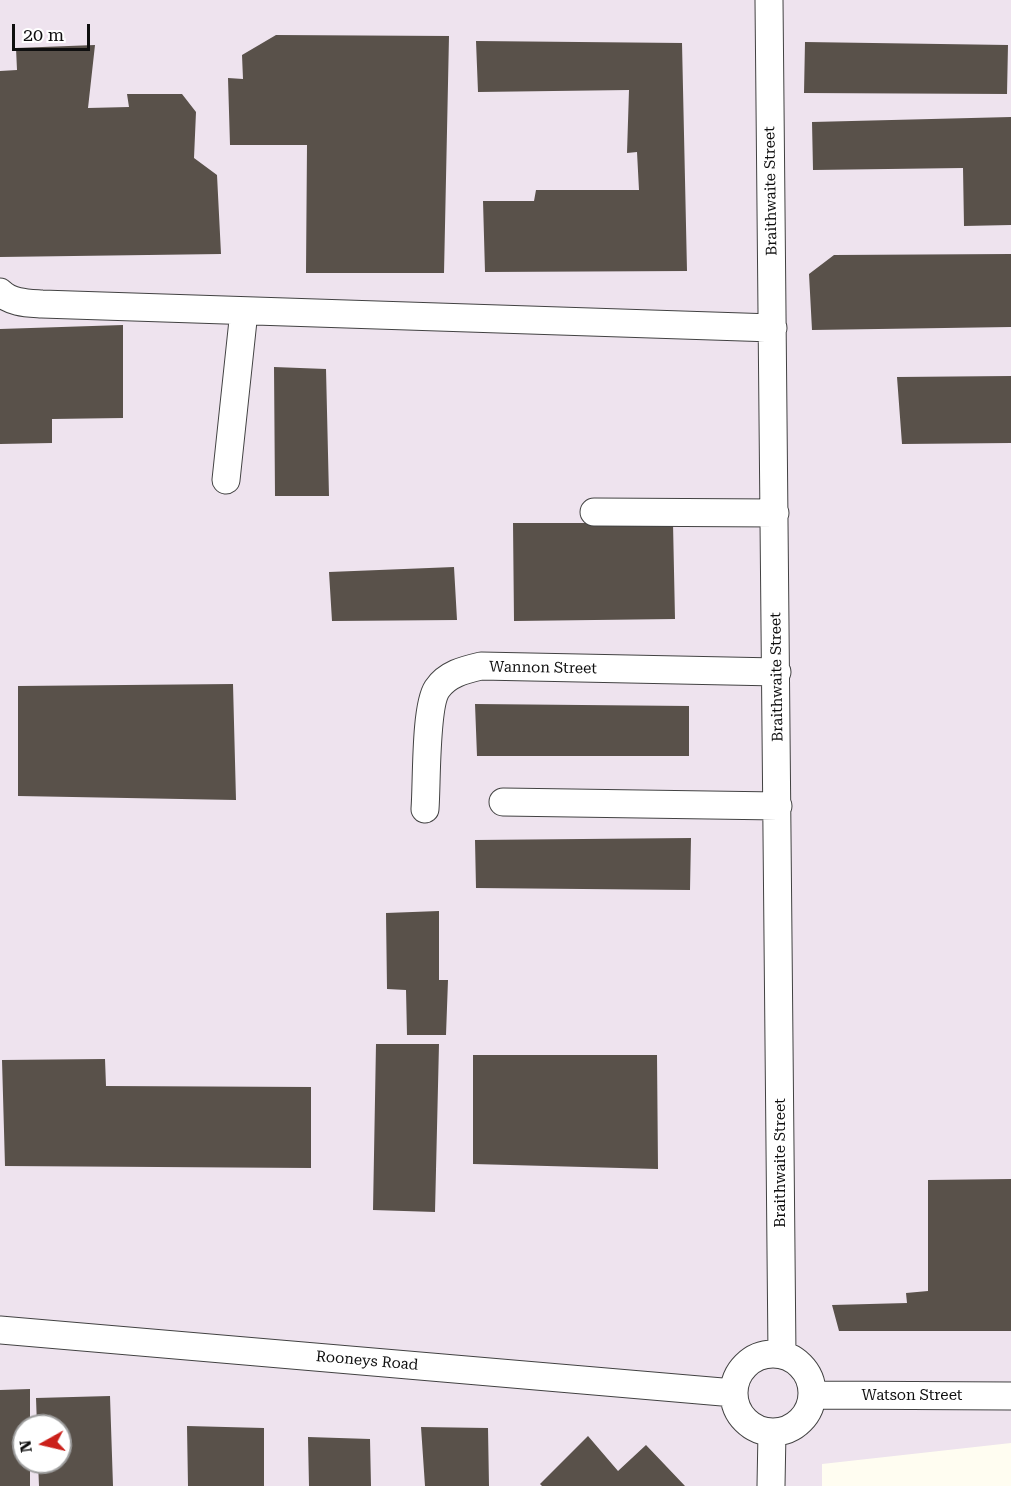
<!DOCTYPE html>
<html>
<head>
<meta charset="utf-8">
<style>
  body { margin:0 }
  #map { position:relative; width:1011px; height:1486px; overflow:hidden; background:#fffdf1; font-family:"Roboto Serif",serif }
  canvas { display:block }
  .north { position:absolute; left:12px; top:1414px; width:60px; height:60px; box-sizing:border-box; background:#fff; border:2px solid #9f9f9f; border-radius:50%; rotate:262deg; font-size:16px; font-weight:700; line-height:24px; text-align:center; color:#0f0f0f }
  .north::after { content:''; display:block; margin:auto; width:21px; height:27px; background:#cb201a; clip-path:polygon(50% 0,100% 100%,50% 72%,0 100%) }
  .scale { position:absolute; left:12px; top:24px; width:78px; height:27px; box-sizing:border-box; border:3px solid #0f0f0f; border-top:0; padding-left:8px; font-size:18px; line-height:21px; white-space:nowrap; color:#0f0f0f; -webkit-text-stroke:4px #fff; paint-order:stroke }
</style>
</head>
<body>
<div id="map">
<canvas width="1011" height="1486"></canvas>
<div class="north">N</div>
<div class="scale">20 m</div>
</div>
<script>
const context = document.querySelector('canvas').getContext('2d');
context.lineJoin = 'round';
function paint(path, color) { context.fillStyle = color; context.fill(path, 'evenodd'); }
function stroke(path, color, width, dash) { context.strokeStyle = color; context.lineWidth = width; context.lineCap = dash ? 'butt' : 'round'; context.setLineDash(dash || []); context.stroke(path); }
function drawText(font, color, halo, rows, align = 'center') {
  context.font = font + ' "Roboto Serif",serif'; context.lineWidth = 6; context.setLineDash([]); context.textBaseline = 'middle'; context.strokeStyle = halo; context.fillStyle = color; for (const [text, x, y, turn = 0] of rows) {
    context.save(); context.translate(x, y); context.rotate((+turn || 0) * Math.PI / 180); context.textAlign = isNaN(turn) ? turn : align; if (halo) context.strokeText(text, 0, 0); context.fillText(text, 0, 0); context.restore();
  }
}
const industrial = new Path2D(`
  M0,0H1011V1443L822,1464V1486H0ZM24,1426H60V1462H24Z`);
const building = new Path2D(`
  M276,35L449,36L444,273H306L307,145H230L228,78L243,79L242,55Z
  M476,41L682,43L687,271L485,272L483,201H534L536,190H639L637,152L627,153L629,90L478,92Z
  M805,42L1008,45L1007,94L804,93Z
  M95,45L88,108L129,107L127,94H182L196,112L194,158L217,175L221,254L0,257V71L17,70L16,48Z
  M1011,117V225L964,226L963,168L813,170L812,122Z
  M1011,254V327L812,330L809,274L834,255Z
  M123,325V418L52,419V443L0,444V329Z
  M274,367L326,369L329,496H275Z
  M1011,376V443L902,444L897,377Z
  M513,523H673L675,619L514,621Z
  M454,567L457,620L332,621L329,572Z
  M233,684L236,800L18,796V686Z
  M475,704L689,706V756H477Z
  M691,838L690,890L476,888L475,840Z
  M439,911V980H448L446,1035H407L406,990L387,989L386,913Z
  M376,1044H439L435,1212L373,1210Z
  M473,1055H657L658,1169L473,1164Z
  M105,1059L106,1086L311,1087V1168L5,1166L2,1060Z
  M1011,1179V1331H839L832,1305L907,1303L906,1293L928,1291V1180Z
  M30,1389V1426H24V1462H30V1486H0V1390Z
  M110,1396L113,1486H39L38,1462H60V1426H37L36,1398Z
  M187,1426L264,1428V1486H188Z
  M421,1427L488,1428L489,1486H425Z
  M588,1436L618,1471L646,1445L685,1486H542L540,1484Z
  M308,1437L370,1439L371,1486H309Z`);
const minor = new Path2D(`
  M769,0L782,1354
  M0,292C11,303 28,303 42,304L773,328
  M226,480L244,311
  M594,512L775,513
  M503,802L778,806
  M425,809C427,784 425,707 437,689C447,674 464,670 481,666L777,672
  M0,1330L734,1393
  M734 1393a39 39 0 1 1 78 0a39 39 0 1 1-78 0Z
  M812,1395L1011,1396
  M771,1486L772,1432`);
const streetNames = [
  ["Braithwaite Street",771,191,-91],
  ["Wannon Street",543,668,1],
  ["Braithwaite Street",777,677,-91],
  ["Braithwaite Street",781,1163,-90],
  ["Rooneys Road",367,1361,5],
  ["Watson Street",912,1396]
];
paint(industrial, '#eee3ee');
paint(building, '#59514a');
stroke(minor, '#424242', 29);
stroke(minor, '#fff', 27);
drawText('15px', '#0f0f0f', '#fff', streetNames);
</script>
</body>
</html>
